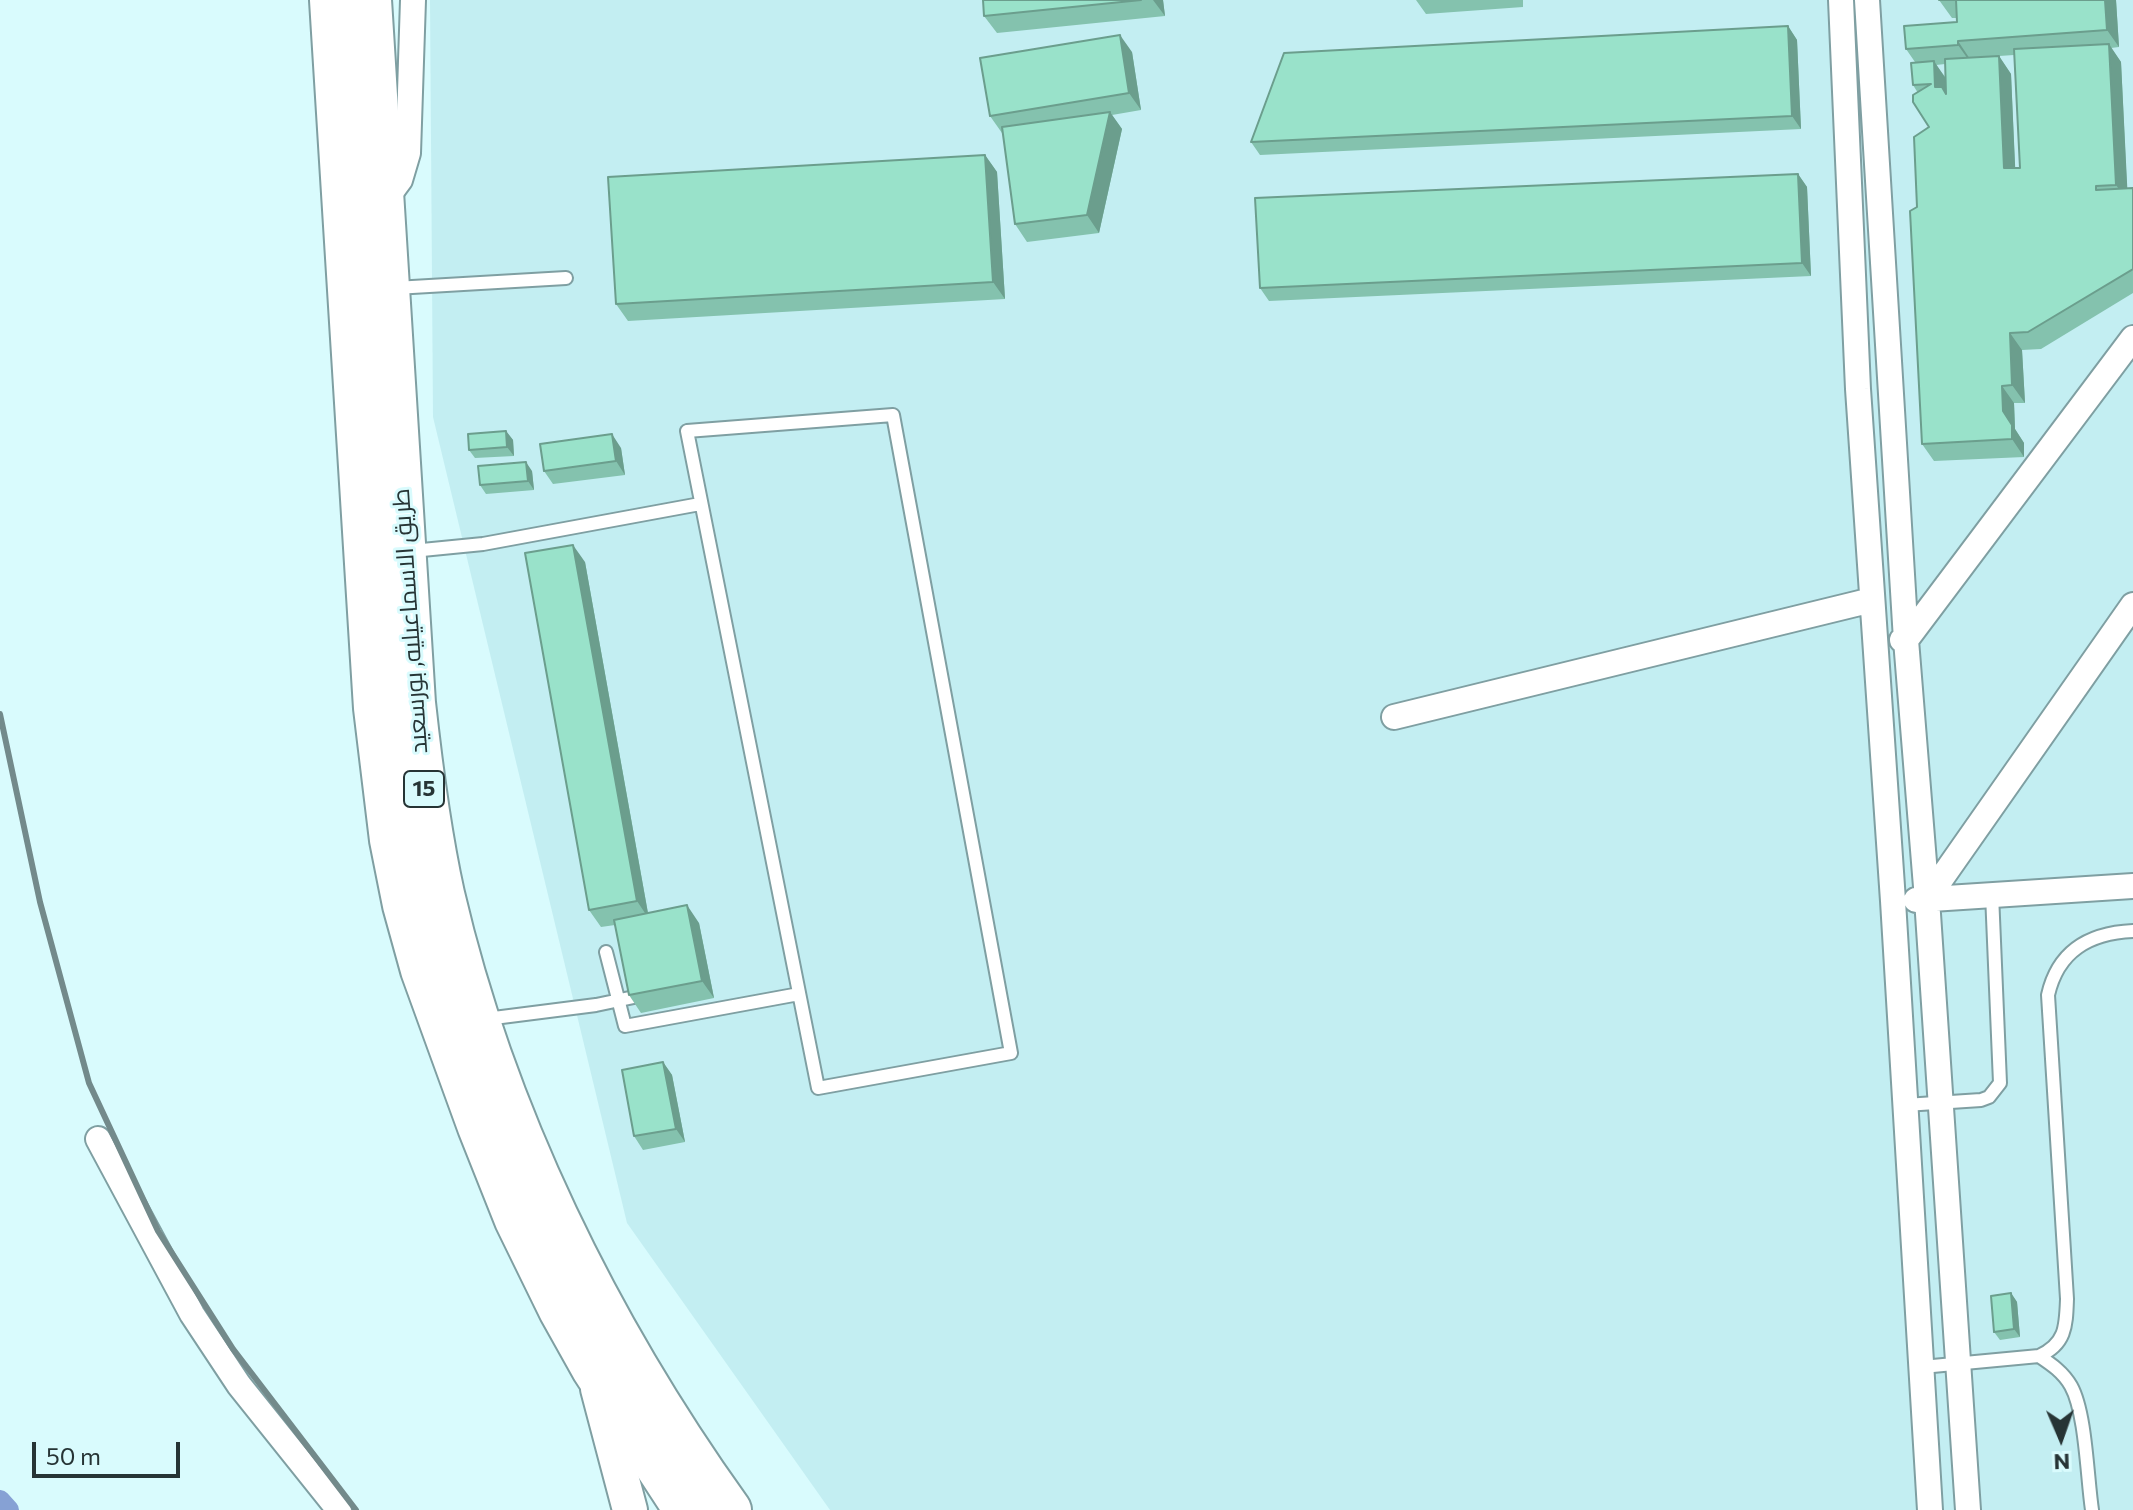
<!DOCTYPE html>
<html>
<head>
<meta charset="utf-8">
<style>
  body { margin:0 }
  #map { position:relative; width:2133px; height:1510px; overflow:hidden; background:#d9fbfd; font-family:Commissioner,sans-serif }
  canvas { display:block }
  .north { position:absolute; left:2021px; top:1398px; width:80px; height:80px; -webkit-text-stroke:6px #d9fbfd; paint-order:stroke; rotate:178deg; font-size:22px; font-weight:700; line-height:32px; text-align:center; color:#263435 }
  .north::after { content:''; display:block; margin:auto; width:28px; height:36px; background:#263435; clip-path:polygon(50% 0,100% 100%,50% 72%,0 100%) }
  .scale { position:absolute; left:32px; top:1442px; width:148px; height:36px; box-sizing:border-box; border:4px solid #263435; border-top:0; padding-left:10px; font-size:24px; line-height:28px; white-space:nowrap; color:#263435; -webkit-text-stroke:6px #d9fbfd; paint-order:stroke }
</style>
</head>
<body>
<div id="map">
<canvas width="2133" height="1510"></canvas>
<div class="north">N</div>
<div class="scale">50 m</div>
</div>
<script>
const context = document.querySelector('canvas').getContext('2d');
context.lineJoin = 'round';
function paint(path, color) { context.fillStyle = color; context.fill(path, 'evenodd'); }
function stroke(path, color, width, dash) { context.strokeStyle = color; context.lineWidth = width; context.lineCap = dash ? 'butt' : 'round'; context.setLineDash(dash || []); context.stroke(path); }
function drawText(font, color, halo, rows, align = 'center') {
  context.font = font + ' Commissioner,Cairo,sans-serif'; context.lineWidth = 6; context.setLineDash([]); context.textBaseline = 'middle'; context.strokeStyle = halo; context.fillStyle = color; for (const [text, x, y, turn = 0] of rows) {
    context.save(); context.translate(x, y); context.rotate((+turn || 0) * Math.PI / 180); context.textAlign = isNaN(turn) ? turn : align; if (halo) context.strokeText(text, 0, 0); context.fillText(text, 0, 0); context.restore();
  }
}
const built = new Path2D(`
  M430,0H2133V1510H830L627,1223L433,417Z`);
const canal = new Path2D(`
  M0,1500L9,1510`);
const lane = new Path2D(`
  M395,288L566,278
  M893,415L1011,1053L818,1088L687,431Z
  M412,551L483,544L700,504
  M606,952L625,1026L799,994
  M486,1019L596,1005L634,997
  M1905,1105L1981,1100L1989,1097L2000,1083L1992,894
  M2039,1356C2051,1364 2063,1372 2071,1386C2086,1413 2087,1477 2092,1510
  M1922,1367L2039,1356C2066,1344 2066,1326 2067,1299L2048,995C2058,951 2089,933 2133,931`);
const street = new Path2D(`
  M1841,0L1858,389L1893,901L1930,1510
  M1867,0L1906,640L1927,899L1968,1510
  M386,199L400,180L408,153L413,0
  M1902,640H1906L2133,338
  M1394,717L1872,600
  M1927,899L2133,605
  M1916,900L2133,886
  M98,1139L192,1314L239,1385L339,1510`);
const secondary = new Path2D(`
  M598,1389L630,1510`);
const highway = new Path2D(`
  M331,0L375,708L391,840L404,905L422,970L479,1127L516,1220L560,1310L593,1369L685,1510
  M370,0L414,703C421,767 429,831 443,894C494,1114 599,1327 730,1510`);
const rail = new Path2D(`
  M0,714L40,902L89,1083L158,1231L233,1349L356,1510`);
const wall = new Path2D(`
  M983,0H1163L1165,16L997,33L984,16Z
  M1416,0H1523V7L1426,14Z
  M1939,0H2116L2119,47L2111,48L2121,62L2127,189L2133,188V293L2041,349L2022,350L2025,403H2014L2015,429L2024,443V457L1934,461L1922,444L1917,207L1929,127L1918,93L1913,85L1915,62L1906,49L1957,22V18H1952ZM2014,55L2020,168H2015L2011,74L1999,56ZM1945,64L1946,78L1936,65Z
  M1788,26L1797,40L1801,129L1260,155L1251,142Z
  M1132,52L1141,110L1112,115L1122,129L1099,233L1027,242L1015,224L1003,133H1002L990,116Z
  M985,155L997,172L1005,299L628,321L616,304Z
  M1798,174L1807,187L1811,276L1269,301L1260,288Z
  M506,431L513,440L514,456L475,458L469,450Z
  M621,448L625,475L553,484L544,471Z
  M532,471L534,490L486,494L480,485Z
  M585,562L648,913L699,923L714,998L641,1013L629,995L615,925L601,927L589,910Z
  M663,1062L672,1075L685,1142L643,1150L634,1136Z
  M2011,1293L2017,1302L2020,1337L2000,1340L1994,1332Z`);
const shadedWall = new Path2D(`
  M1153,0H1163L1165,16Z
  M2105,0H2116L2119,47L2107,30Z
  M1788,26L1797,40L1801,129L1792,116Z
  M1120,35L1132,52L1141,110L1129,93Z
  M1958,41L1970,59V62L1958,45Z
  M2109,44L2121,62L2128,202L2116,185Z
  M1999,56L2011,74L2016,186L2004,168Z
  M1934,61L1946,79L1959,111L1935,87Z
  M1110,112L1122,129L1099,233L1087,215Z
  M985,155L997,172L1005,299L993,282Z
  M1798,174L1807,187L1811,276L1802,263Z
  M2010,333L2022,350L2025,403L2012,385Z
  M2002,386L2014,403L2015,429L2024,443V457L2012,439L2003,411Z
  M506,431L513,440L514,456L507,447Z
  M612,434L621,448L625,475L616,461Z
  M526,462L532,471L534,490L528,481Z
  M573,545L585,562L649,919L637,901Z
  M687,905L699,923L714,998L702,981Z
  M663,1062L672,1075L685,1142L676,1129Z
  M2011,1293L2017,1302L2020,1337L2014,1329Z`);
const building = new Path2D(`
  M983,0H1141L984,16Z
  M1939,0H2105L2107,30L1958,41V45L1906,49L1904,26L1957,22L1956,0Z
  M1788,26L1792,116L1251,142L1284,53Z
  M1120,35L1129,93L990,116L980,58Z
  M2109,44L2116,185L2096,186V190L2133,188V269L2028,332L2010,333L2012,385L2002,386L2003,411L2012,425V439L1922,444L1910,211L1917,207L1914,137L1929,127L1913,102V95L1931,84L1913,85L1911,63L1934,61L1935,87H1942L1946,94L1945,59L1999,56L2004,168H2020L2014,49Z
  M1110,112L1087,215L1015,224L1002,127Z
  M985,155L993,282L616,304L608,177Z
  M1798,174L1802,263L1260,288L1255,198Z
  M506,431L507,447L469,450L468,434Z
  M612,434L616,461L544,471L540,444Z
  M526,462L528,481L480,485L478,466Z
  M573,545L637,901L589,910L525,553Z
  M687,905L702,981L629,995L614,920Z
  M663,1062L676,1129L634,1136L622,1070Z
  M2011,1293L2014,1329L1994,1332L1991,1296Z`);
const shields = [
  [424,789,40]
];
const shieldNames = [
  ["15",424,789]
];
const streetNames = [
  ["طريق الاسماعيليه, بورسعيد",410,621,-94]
];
paint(built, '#c3eef2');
stroke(canal, '#86a1d4', 20);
stroke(lane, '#7f9fa2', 16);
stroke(street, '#7f9fa2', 28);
stroke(secondary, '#7f9fa2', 38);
stroke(highway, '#7f9fa2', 46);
stroke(lane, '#fff', 12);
stroke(street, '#fff', 24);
stroke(secondary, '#fff', 34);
stroke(highway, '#fff', 42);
stroke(rail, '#738a8b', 6);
paint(wall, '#84c2ae');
paint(shadedWall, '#6b9e8d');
paint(building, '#99e2ca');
stroke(building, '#6b9e8d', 2);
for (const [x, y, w] of shields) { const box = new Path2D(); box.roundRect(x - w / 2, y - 18, w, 36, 6); context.fillStyle = '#d9fbfd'; context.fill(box); stroke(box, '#263435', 2); }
drawText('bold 22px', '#263435', null, shieldNames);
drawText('24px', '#263435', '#d9fbfd', streetNames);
</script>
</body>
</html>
